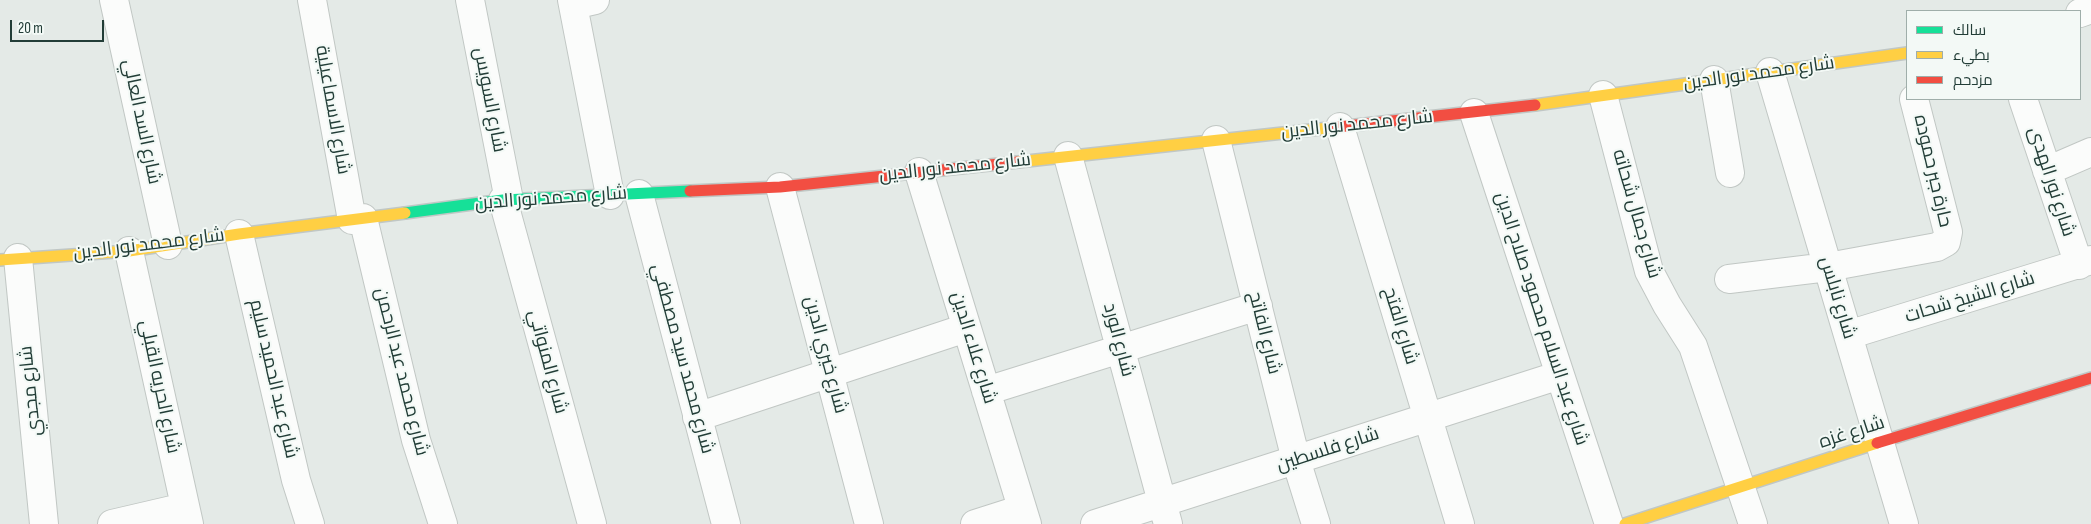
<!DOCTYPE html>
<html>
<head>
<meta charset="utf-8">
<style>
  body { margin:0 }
  #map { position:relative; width:2091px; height:524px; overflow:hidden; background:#e4eae7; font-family:"Sofia Sans Condensed",Cairo,sans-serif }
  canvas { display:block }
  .legend { position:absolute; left:1906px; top:10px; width:175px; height:90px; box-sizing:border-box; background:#f3f9f6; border:1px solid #9faeaa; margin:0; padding:6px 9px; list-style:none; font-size:15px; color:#223d37 }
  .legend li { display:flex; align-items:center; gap:10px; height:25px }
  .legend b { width:25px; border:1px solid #9faeaa }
  .scale { position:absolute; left:10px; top:20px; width:94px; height:22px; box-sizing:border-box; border:2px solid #223d37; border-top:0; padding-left:6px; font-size:15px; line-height:18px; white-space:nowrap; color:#223d37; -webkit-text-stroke:4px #f3f9f6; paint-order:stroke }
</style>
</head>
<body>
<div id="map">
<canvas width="2091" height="524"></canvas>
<ul class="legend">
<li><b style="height:6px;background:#16e098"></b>سالك</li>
<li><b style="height:6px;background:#ffcf43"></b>بطيء</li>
<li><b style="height:6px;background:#f24e42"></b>مزدحم</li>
</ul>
<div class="scale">20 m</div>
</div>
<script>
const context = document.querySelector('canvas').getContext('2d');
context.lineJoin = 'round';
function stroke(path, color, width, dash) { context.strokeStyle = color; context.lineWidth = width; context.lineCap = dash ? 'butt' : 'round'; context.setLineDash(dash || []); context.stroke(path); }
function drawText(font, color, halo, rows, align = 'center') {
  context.font = font + ' "Sofia Sans Condensed",Cairo,sans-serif'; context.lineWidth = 4; context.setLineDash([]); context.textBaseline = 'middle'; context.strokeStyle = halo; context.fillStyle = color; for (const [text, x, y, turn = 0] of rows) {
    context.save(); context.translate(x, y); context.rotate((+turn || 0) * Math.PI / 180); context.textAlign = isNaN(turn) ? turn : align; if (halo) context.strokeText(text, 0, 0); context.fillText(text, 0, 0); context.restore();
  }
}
const street = new Path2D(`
  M114,0L168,245
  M312,0L352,220
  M470,0L509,200
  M572,0L610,195
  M573,5L595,0
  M2080,13L2091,9
  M1770,72L1904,524
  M1714,80L1730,173
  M1603,95L1649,271L1667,305L1693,346L1753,524
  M2023,99L2079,265
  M1474,113L1609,524
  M1340,127L1460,524
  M1216,140L1296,460L1316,524
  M1068,156L1168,524
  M2047,171L2091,152
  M919,172L1027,524
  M780,187L869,524
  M639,194L726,524
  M503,200L592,524
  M363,218L416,440L443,524
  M239,234L296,480L310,524
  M129,251L189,524
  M18,258L44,524
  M1729,279L1828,267L1937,247L1946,242L1948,232L1914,99
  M1848,335L2091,260
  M986,391L1258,306
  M697,417L966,328
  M112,524L185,507
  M975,524L1022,509
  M1095,524L1560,375`);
const fast = new Path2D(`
  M405,213L503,200L690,191`);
const slow = new Path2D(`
  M1535,105L1907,53
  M1018,162L1329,128
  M0,260L129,251L239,234L405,213
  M1625,524L1877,443`);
const jam = new Path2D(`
  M1329,128L1535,105
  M690,191L780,187L1018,162
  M1877,443L2091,378`);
const streetNames = [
  ["شارع محمد نور الدين",1759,74,-8],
  ["شارع السويس",489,100,79],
  ["شارع الاسماعيلية",332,110,80],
  ["شارع السد العالي",141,122,78],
  ["شارع محمد نور الدين",1357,125,-6],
  ["شارع محمد نور الدين",955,168,-6],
  ["حارة جبر حموده",1932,171,77],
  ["شارع نور الهدى",2051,182,72],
  ["شارع محمد نور الدين",551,199,-4],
  ["شارع جمال شحاته",1636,214,74],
  ["شارع محمد نور الدين",149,245,-7],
  ["شارع نابلس",1837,298,73],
  ["شارع الشيخ شحات",1970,298,-17],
  ["شارع عبد السلام محمود صلاح الدين",1541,319,72],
  ["شارع الفتح",1400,326,73],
  ["شارع الفاتح",1264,333,76],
  ["شارع الورد",1118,340,75],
  ["شارع علاء الدين",973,348,73],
  ["شارع خيري الدين",825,355,75],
  ["شارع محمد سيد مصطفي",682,359,75],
  ["شارع المنواتي",547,362,75],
  ["شارع محمد عبد الرحمن",401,372,76],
  ["شارع عبد الحميد سليم",273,379,77],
  ["شارع الحريه القبلي",159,387,78],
  ["شارع مجدي",31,391,-96],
  ["شارع غزه",1852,433,-18],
  ["شارع فلسطين",1328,450,-18]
];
stroke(street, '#c1c7c4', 30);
stroke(fast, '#c0c7c5', 14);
stroke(slow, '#c0c7c5', 14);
stroke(jam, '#c0c7c5', 14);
stroke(street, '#fbfcfb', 28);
stroke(fast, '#16e098', 11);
stroke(slow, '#ffcf43', 11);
stroke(jam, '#f24e42', 11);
drawText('19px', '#223d37', '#f3f9f6', streetNames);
</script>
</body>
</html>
